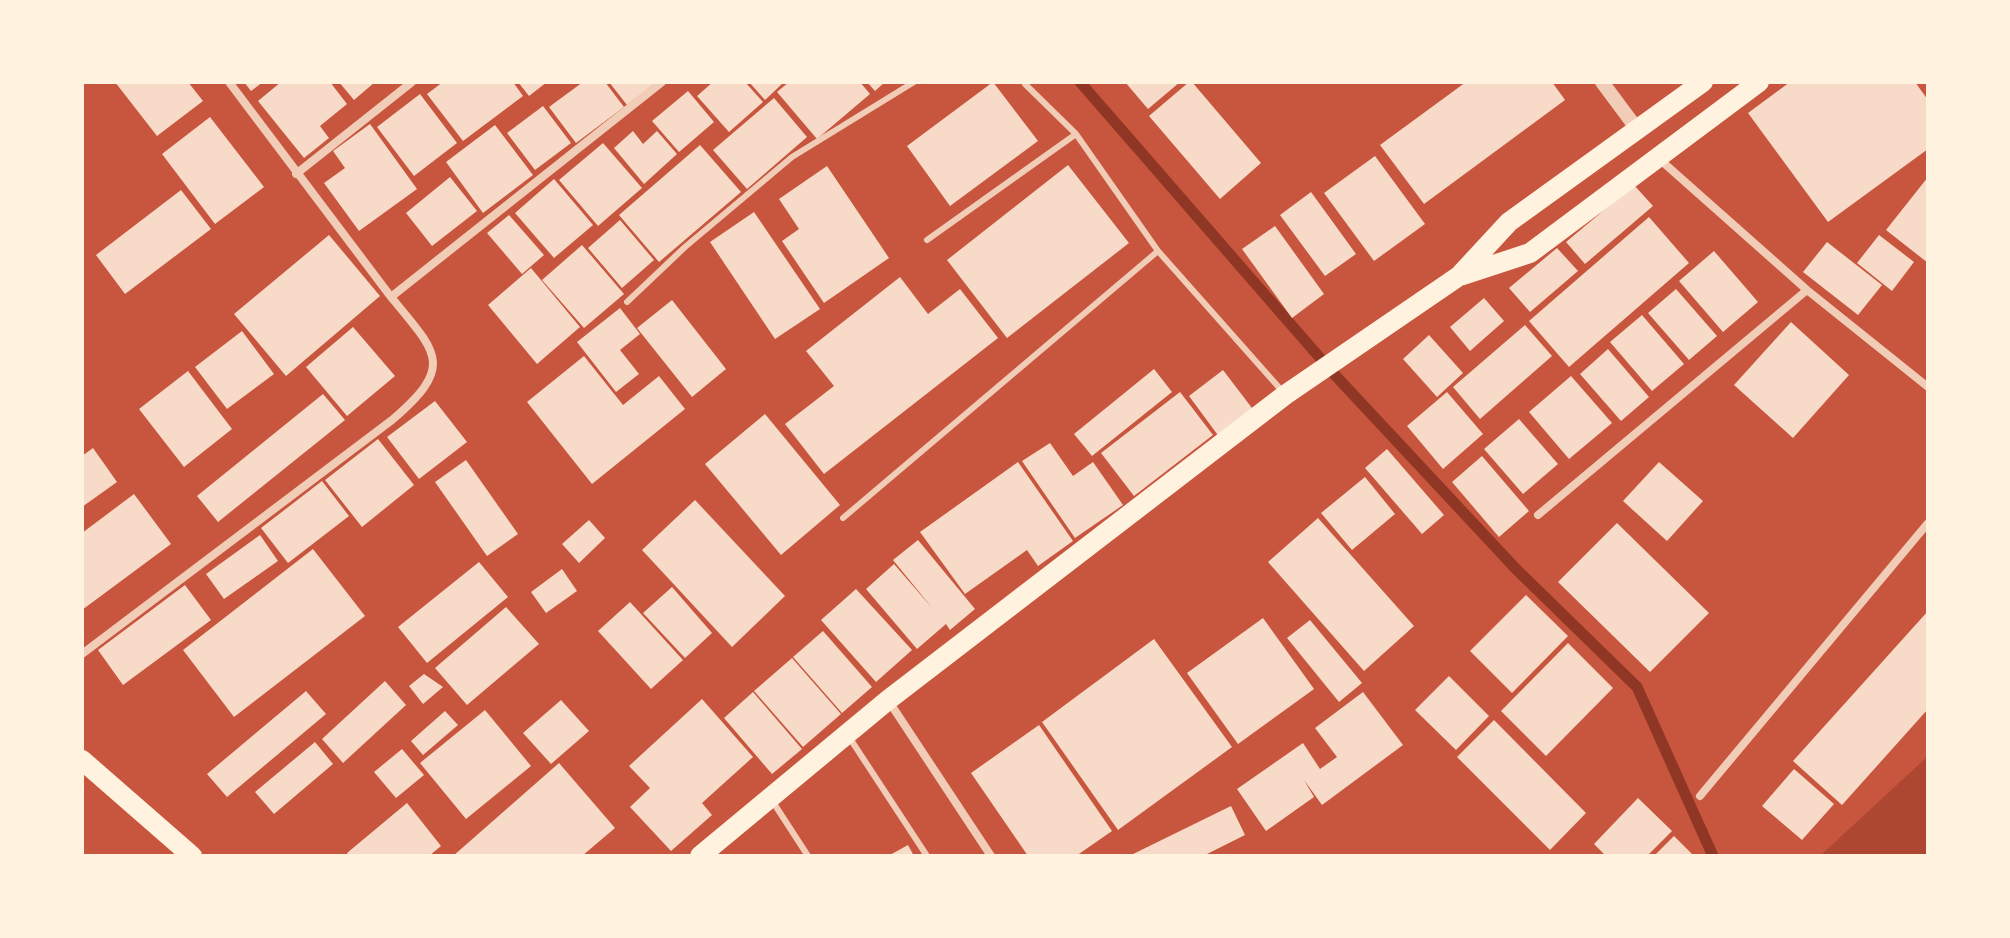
<!DOCTYPE html>
<html>
<head>
<meta charset="utf-8">
<style>
  body { margin:0 }
  #map { position:relative; width:2010px; height:938px; overflow:hidden; background:#c8553d; font-family:Cabin,sans-serif }
  canvas { display:block }
  .frame { position:absolute; inset:0; border:84px solid #fff3e0; pointer-events:none }
</style>
</head>
<body>
<div id="map">
<canvas width="2010" height="938"></canvas>
<div class="frame"></div>
</div>
<script>
const context = document.querySelector('canvas').getContext('2d');
context.lineJoin = 'round';
function paint(path, color) { context.fillStyle = color; context.fill(path, 'evenodd'); }
function stroke(path, color, width, dash) { context.strokeStyle = color; context.lineWidth = width; context.lineCap = dash ? 'butt' : 'round'; context.setLineDash(dash || []); context.stroke(path); }
const green = new Path2D(`
  M1928,756V856H1820Z`);
const stream = new Path2D(`
  M1080,82L1334,374L1516,569L1637,687L1713,856`);
const building = new Path2D(`
  M115,82H188L203,101L157,136Z
  M244,82H263L251,91Z
  M281,82H330L347,104L320,126L329,138L304,158L258,101Z
  M339,82H375L354,100Z
  M443,82H513L523,96L463,141L427,94Z
  M518,82H547L529,96Z
  M583,82H605L624,107L576,143L549,107Z
  M609,82H657L627,105Z
  M713,82H745L763,102L729,132L697,96Z
  M749,82H784L765,100Z
  M789,82H860L870,94L817,139L777,92Z
  M867,82H885L875,91Z
  M993,82L1038,141L950,206L907,146Z
  M1125,82H1180L1148,109Z
  M1189,82H1192L1261,163L1220,199L1149,116Z
  M1466,82H1552L1565,100L1424,204L1380,145Z
  M1790,82H1915L1928,100V149L1828,222L1748,113Z
  M688,91L714,122L679,152L652,121Z
  M420,94L457,143L414,176L377,127Z
  M774,98L807,137L747,189L713,150Z
  M543,106L571,143L535,170L507,133Z
  M210,117L264,187L215,224L162,154Z
  M370,124L417,189L359,231L324,183L345,168L333,151Z
  M495,125L533,175L483,213L446,162Z
  M633,131L643,144L657,131L677,154L644,184L614,148Z
  M603,143L642,188L598,226L559,180Z
  M700,145L741,192L659,262L619,215Z
  M1375,156L1425,224L1374,261L1324,193Z
  M1068,165L1129,243L1007,338L947,260Z
  M827,166L889,258L824,303L782,241L799,229L779,199Z
  M450,177L477,211L432,246L406,213Z
  M1928,177V263L1886,230Z
  M554,179L593,225L554,258L515,213Z
  M1634,185L1653,206L1585,264L1566,242Z
  M181,190L211,229L125,294L96,255Z
  M1311,192L1356,254L1325,276L1280,215Z
  M754,212L820,309L775,339L710,242Z
  M509,215L544,255L522,274L487,233Z
  M1649,217L1689,263L1569,367L1529,321Z
  M620,220L654,260L622,288L588,248Z
  M1275,226L1324,294L1292,318L1242,249Z
  M329,235L380,296L286,376L234,314Z
  M1879,235L1914,262L1892,291L1857,263Z
  M1827,242L1882,285L1858,315L1803,272Z
  M582,245L624,294L584,328L542,280Z
  M1557,248L1578,271L1530,312L1509,288Z
  M1714,251L1758,302L1723,332L1679,281Z
  M531,268L580,327L537,364L488,305Z
  M900,277L928,314L960,289L998,338L824,474L785,424L834,386L806,351Z
  M1676,289L1717,336L1689,360L1648,313Z
  M1484,298L1504,321L1470,351L1450,327Z
  M672,300L726,369L692,397L637,328Z
  M620,308L640,334L620,350L639,374L616,392L577,342Z
  M1642,315L1684,364L1652,391L1610,342Z
  M1791,322L1849,375L1793,438L1734,385Z
  M1525,325L1552,356L1480,419L1453,387Z
  M353,327L395,376L347,416L306,367Z
  M242,331L274,374L227,409L195,367Z
  M1429,335L1463,373L1437,397L1403,359Z
  M1608,349L1649,397L1621,421L1580,374Z
  M584,356L623,405L659,376L685,409L592,484L527,402Z
  M1154,369L1172,392L1092,456L1074,434Z
  M1223,370L1255,412L1220,438L1189,396Z
  M188,371L232,429L184,467L139,409Z
  M1571,376L1612,423L1569,459L1529,412Z
  M1180,392L1213,435L1134,496L1101,453Z
  M1447,392L1483,434L1443,469L1407,426Z
  M323,394L345,420L218,522L197,496Z
  M435,401L467,442L419,479L387,437Z
  M765,414L840,505L781,555L705,464Z
  M1519,419L1558,464L1523,494L1484,449Z
  M378,439L414,485L362,527L325,480Z
  M1050,443L1073,476L1093,462L1123,505L1075,538L1022,461Z
  M93,448L117,482L82,507V456Z
  M1387,449L1444,515L1422,534L1365,468Z
  M1482,456L1529,511L1499,537L1452,482Z
  M466,460L518,534L487,556L435,482Z
  M1018,462L1073,541L1038,566L1027,550L965,594L920,532Z
  M1659,462L1703,501L1667,541L1623,501Z
  M1365,477L1395,514L1352,550L1321,513Z
  M322,481L349,516L288,563L261,528Z
  M134,494L171,544L82,610V533Z
  M695,500L785,596L732,647L642,550Z
  M1318,518L1414,626L1364,671L1268,562Z
  M589,520L605,538L579,563L562,544Z
  M1617,523L1709,613L1650,672L1558,582Z
  M260,535L278,561L224,599L206,574Z
  M918,540L975,609L950,630L946,624L917,649L866,589L894,564L933,609L893,560Z
  M313,549L365,616L234,717L183,650Z
  M479,562L508,597L427,663L398,627Z
  M562,569L577,591L546,613L531,592Z
  M185,585L211,620L123,685L98,650Z
  M672,587L712,633L685,658L643,613Z
  M856,589L912,650L876,682L821,620Z
  M1526,595L1568,636L1512,693L1470,651Z
  M630,602L683,660L651,689L598,631Z
  M506,607L539,644L467,705L435,668Z
  M1928,611V709L1842,805L1793,761Z
  M1263,618L1314,689L1238,744L1187,673Z
  M1310,620L1362,683L1339,702L1287,638Z
  M823,631L872,687L842,713L793,657Z
  M1154,639L1232,747L1118,830L1042,722Z
  M1568,643L1613,688L1546,756L1501,711Z
  M792,658L841,714L803,747L754,691Z
  M424,674L443,687L423,704L409,686Z
  M1449,676L1489,716L1456,750L1415,710Z
  M385,681L406,705L343,763L322,739Z
  M306,691L326,714L227,797L207,774Z
  M753,692L802,749L772,774L724,718Z
  M1363,692L1403,745L1322,805L1304,780L1314,797L1266,831L1237,789L1303,743L1320,769L1337,757L1315,728Z
  M702,699L753,757L702,803L712,815L671,851L630,807L650,788L629,766Z
  M561,700L589,731L551,764L523,733Z
  M485,710L531,766L466,819L420,763Z
  M445,711L458,725L423,755L411,741Z
  M1494,720L1586,813L1550,850L1457,757Z
  M1039,725L1112,831L1076,856H1028L971,773Z
  M315,742L333,764L274,814L255,792Z
  M402,749L424,775L396,798L374,772Z
  M559,763L615,828L582,856H453Z
  M1794,769L1834,804L1802,840L1762,806Z
  M1638,798L1672,831L1647,856H1606L1594,844Z
  M407,803L441,846L429,856H349L347,853Z
  M1231,806L1245,835L1203,856H1129Z
  M1674,836L1694,856H1654Z
  M908,845L914,856H888Z`);
const service = new Path2D(`
  M1025,84L1076,134L1158,251
  M927,240L1076,134
  M627,302L685,247L792,157L914,82
  M843,518L1158,251L1283,392
  M849,737L927,856
  M773,802L808,856`);
const minor = new Path2D(`
  M229,82L391,297L662,82
  M1657,157L1807,290L1928,387
  M296,174L412,82
  M1538,515L1807,290
  M82,654L392,420C455,366 438,354 391,297
  M888,700L991,856
  M1700,796L1928,523`);
const tertiary = new Path2D(`
  M1602,82L1637,129`);
const primary = new Path2D(`
  M1463,275L1530,253L1759,82
  M82,760L192,856
  M700,856L888,700L1285,395L1459,276L1509,222L1703,82`);
paint(green, '#ae4732');
stroke(stream, '#8f3625', 11);
paint(building, '#f7dbc8');
stroke(service, '#f1ccb7', 6);
stroke(minor, '#f1ccb7', 8);
stroke(tertiary, '#f1ccb7', 14);
stroke(primary, '#fff3e0', 20);
</script>
</body>
</html>
